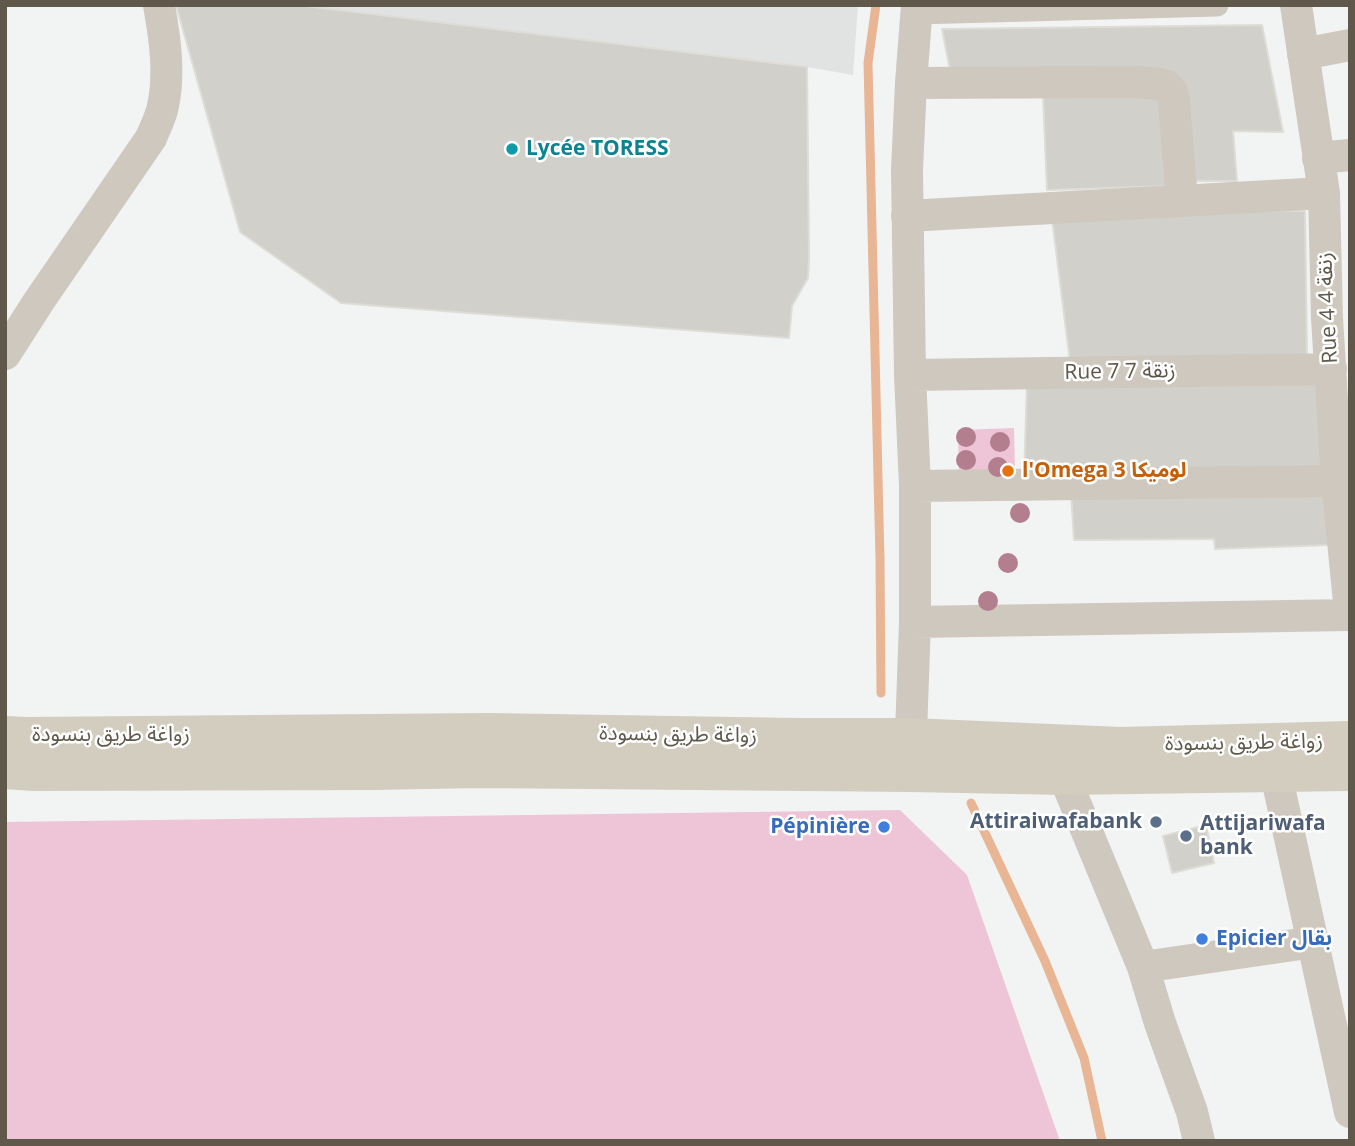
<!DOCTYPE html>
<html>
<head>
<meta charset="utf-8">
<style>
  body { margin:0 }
  #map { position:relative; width:1355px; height:1146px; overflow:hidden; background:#f2f4f4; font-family:"Open Sans",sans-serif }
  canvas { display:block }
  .frame { position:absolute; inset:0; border:7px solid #5f584b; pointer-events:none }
</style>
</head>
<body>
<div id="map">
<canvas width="1355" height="1146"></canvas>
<div class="frame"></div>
</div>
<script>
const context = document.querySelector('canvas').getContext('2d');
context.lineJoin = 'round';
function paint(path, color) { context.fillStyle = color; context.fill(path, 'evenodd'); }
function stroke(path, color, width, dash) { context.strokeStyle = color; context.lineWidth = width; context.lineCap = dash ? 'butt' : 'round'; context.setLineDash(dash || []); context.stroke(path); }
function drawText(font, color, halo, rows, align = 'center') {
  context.font = font + ' "Open Sans","Noto Sans Arabic",sans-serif'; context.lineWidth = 5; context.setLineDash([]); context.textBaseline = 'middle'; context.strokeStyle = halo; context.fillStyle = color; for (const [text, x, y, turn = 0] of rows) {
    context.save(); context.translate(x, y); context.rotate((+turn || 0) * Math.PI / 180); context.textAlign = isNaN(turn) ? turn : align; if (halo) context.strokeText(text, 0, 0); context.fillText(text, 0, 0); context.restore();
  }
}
const education = new Path2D(`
  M297,5H858L853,75L807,67Z`);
const green = new Path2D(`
  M1014,428L1015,471L959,473L958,430Z
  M900,810L967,875L1060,1141H5V822Z`);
const stream = new Path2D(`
  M876,5L868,63L880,559L881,693
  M971,803L1045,961L1084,1058L1102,1141`);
const building = new Path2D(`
  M176,5H297L807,67L809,258L808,278L792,306L789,338L341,303L240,232Z
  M1262,25L1283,132L1233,131L1237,181H1185L1179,77L952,80L942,29Z
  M1161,92L1168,186L1047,190L1043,95Z
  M1214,210L1305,211L1307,361L1070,362L1052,219Z
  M1027,382H1324L1326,478H1024Z
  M1328,487L1331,545L1215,549L1214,539L1074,540L1071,493Z
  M1206,825L1214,863L1172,873L1163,836Z`);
const pedestrian = new Path2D(`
  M916,13L1217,5`);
const minor = new Path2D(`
  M1296,5L1324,193L1327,318L1337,481L1350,612
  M1303,54L1350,45
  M911,83L1135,82L1160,84L1168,87L1172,92L1174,101L1182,201
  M1318,158L1350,155
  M907,216L1324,193
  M5,354L39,301L151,138C155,128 161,117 163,106C170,73 165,39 159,5
  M910,375L1331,369
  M915,486L1337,481
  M915,622L1350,615
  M910,761L915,622V486L910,375L907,170L911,83L917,5
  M1276,774L1350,1112
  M1064,776L1143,967L1160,1023L1192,1112L1199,1141
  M1143,967L1314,942`);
const secondary = new Path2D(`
  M5,735L26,736L488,732L797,737H910L1121,746L1350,740
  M5,770L34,772L374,771L480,769L910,773L1064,776L1350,772`);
const trees = [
  [966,437],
  [1000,442],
  [966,460],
  [998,467],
  [1020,513],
  [1008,563],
  [988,601]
];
const markers = [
  [512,149,7,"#0f9aa8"],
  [1008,471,7,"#e8710a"],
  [1156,822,7,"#5c6f8a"],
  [884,827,7,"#3f7fe0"],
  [1186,836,7,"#5c6f8a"],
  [1202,939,7,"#3f7fe0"]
];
const cultureNames = [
  ["Lycée TORESS",526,149]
];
const streetNames = [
  ["Rue 4 زنقة 4",1328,308,-93],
  ["Rue 7 زنقة 7",1120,372,-1],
  ["زواغة طريق بنسودة",111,735],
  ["زواغة طريق بنسودة",678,735,1],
  ["زواغة طريق بنسودة",1244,743,-1]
];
const foodNames = [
  ["l'Omega 3 لوميكا",1022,471]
];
const serviceNames = [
  ["Attiraiwafabank",1142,822],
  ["Attijariwafa",1200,824,"left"],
  ["bank",1200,848,"left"]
];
const shopNames = [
  ["Pépinière",870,827],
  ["Epicier بقال",1216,939,"left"]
];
paint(education, '#e1e3e2');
paint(green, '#eec5d6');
stroke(stream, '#e8b694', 9);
paint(building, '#d1d0ca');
stroke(building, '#dddcd7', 2);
stroke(pedestrian, '#cec8bf', 23);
stroke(minor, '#cec8bf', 32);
stroke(secondary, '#d2cdbf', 38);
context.fillStyle = '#b37e8e';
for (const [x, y] of trees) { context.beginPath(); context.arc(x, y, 10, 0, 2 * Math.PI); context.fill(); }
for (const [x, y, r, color] of markers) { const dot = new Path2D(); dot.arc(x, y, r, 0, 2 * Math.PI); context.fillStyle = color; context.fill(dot); stroke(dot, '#fff', 2.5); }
drawText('bold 21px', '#0d838f', '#fff', cultureNames, 'left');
drawText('21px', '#5f584b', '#fff', streetNames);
drawText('bold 21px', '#c56008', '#fff', foodNames, 'left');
drawText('bold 21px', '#4e5e75', '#fff', serviceNames, 'right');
drawText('bold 21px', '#366cbe', '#fff', shopNames, 'right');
</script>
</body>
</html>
